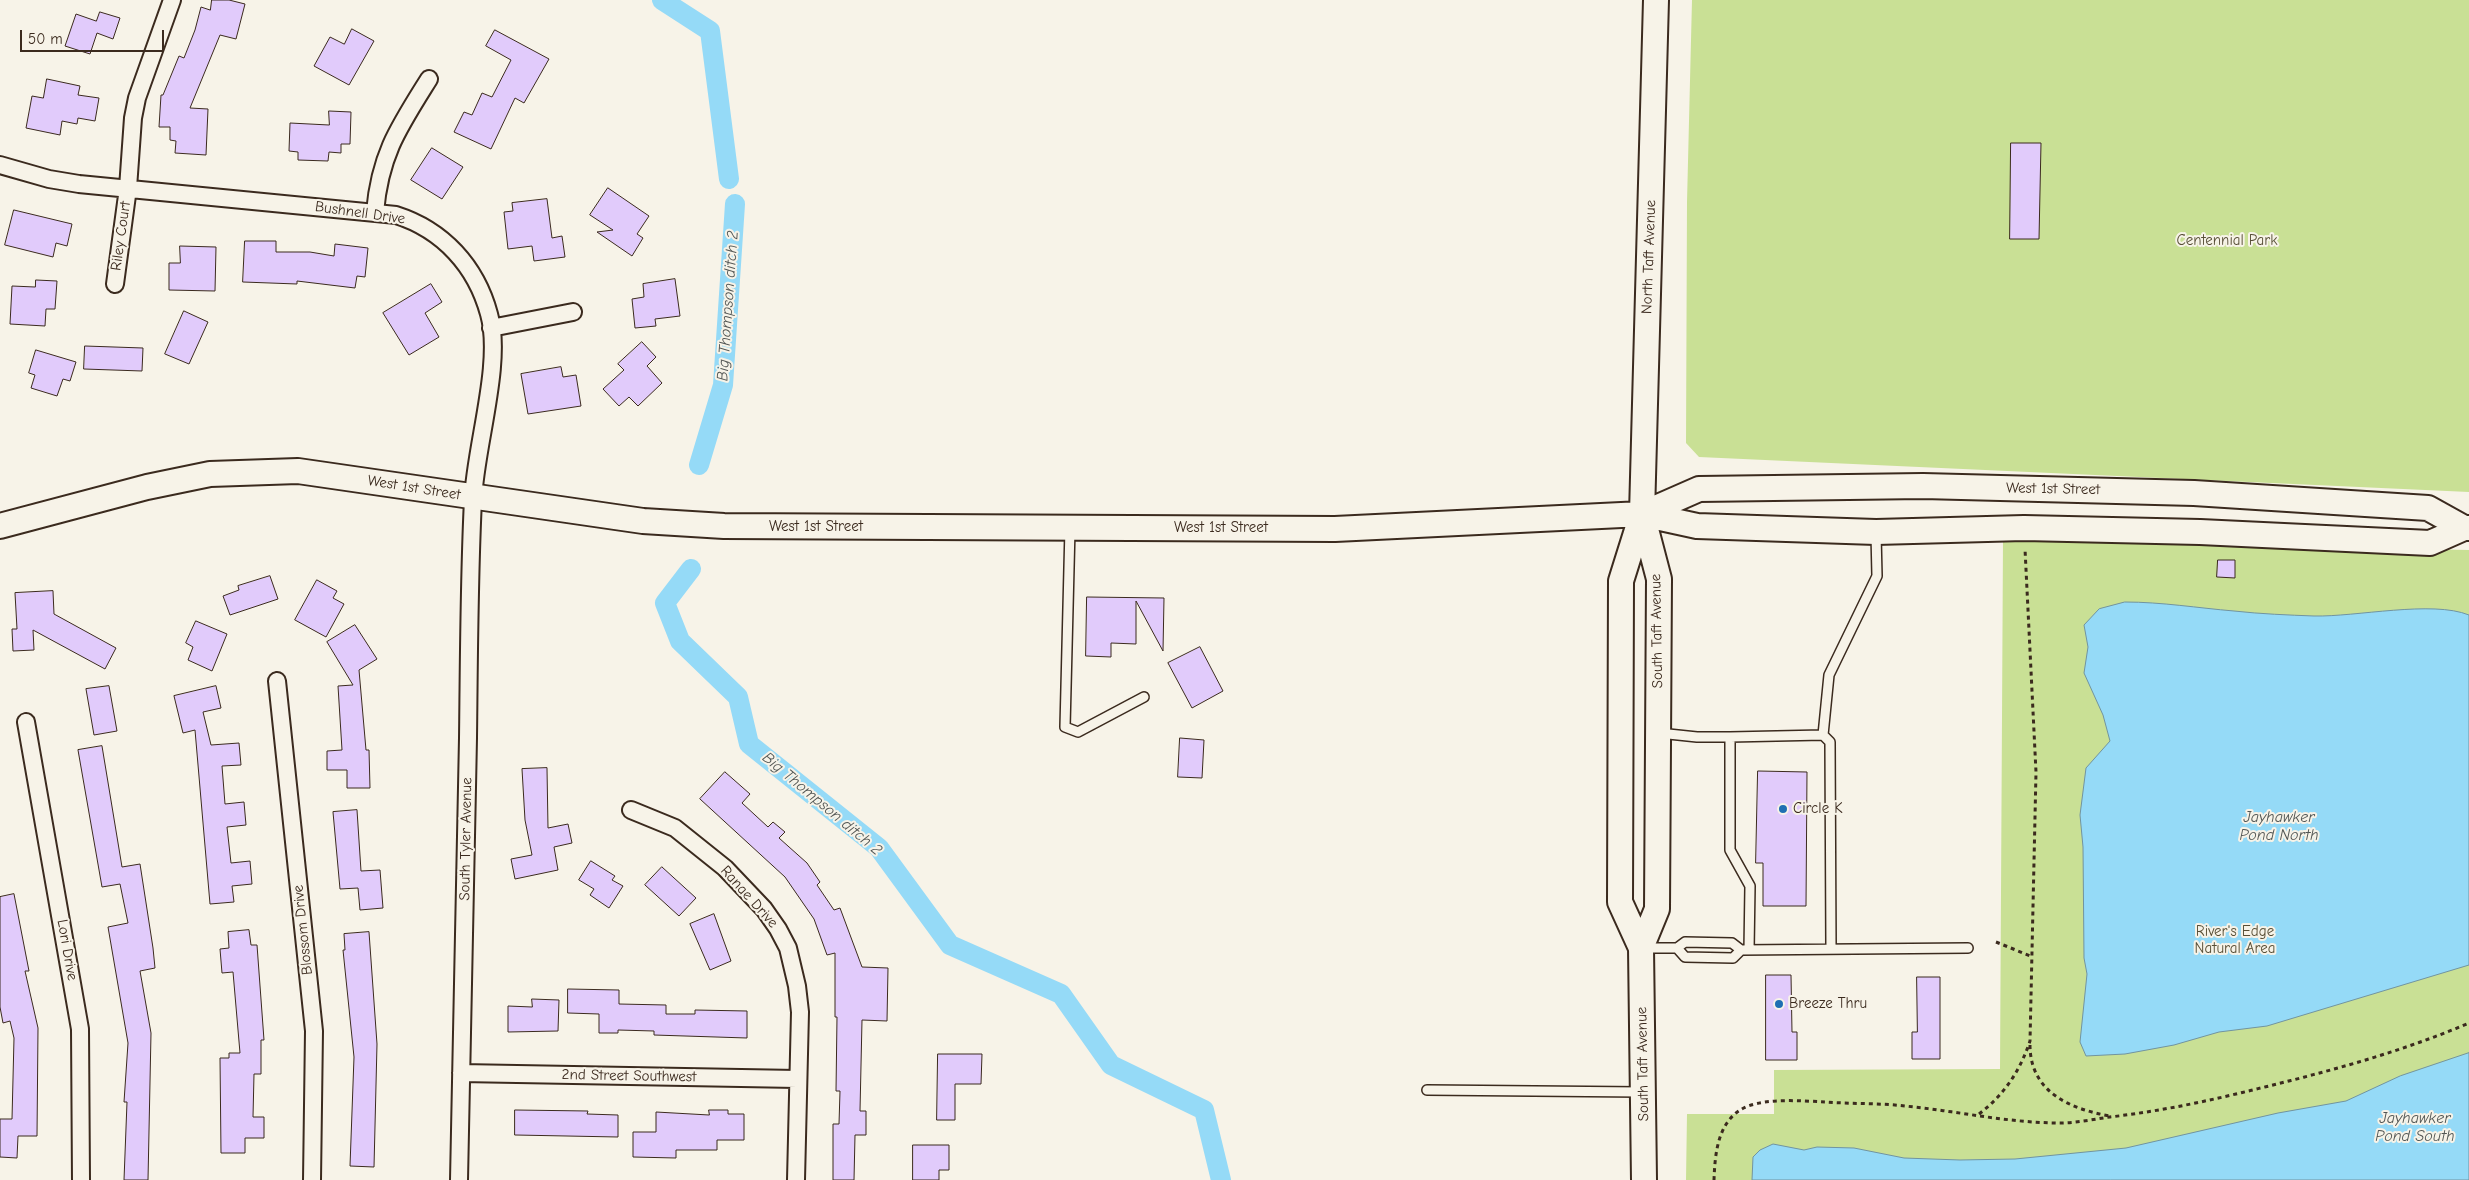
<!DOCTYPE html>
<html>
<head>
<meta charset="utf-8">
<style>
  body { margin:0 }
  #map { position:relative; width:2469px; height:1180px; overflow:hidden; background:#f7f3e8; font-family:"Comic Neue",sans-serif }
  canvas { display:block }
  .scale { position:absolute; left:20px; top:30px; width:144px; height:22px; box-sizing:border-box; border:2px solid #3b2a1e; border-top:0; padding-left:6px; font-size:15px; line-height:18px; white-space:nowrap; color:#3b2a1e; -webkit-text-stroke:4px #f7f3e8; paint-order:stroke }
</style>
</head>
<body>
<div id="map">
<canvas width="2469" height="1180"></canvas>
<div class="scale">50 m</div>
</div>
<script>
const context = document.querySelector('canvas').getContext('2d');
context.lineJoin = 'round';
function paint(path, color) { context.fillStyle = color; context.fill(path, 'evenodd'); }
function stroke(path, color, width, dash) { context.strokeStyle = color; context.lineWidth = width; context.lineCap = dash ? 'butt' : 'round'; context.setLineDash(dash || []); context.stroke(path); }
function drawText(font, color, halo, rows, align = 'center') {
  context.font = font + ' "Comic Neue",sans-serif'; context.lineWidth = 4; context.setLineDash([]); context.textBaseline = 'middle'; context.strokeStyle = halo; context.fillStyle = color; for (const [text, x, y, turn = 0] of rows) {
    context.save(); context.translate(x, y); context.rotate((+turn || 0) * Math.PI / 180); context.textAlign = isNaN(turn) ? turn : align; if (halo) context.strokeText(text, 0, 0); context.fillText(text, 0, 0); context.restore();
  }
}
const green = new Path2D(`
  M1692,0H2469V492L1699,457L1686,443L1687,202Z
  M2003,540L2469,550V1180H1686L1687,1114H1774V1070L2000,1069Z`);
const water = new Path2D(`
  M2125,602C2162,602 2198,608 2234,611C2261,614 2288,615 2314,616C2356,617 2432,600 2469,615V965L2267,1026L2219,1032L2174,1045L2125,1054L2086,1056L2080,1042L2087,974L2084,958L2083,847L2080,815L2086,768L2110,741L2103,715L2084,673L2088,647L2084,625L2099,609Z
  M2469,1053V1180H1752L1753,1157L1760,1150L1773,1144L1804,1150L1817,1147L1854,1148L1904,1158L1960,1160L2015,1159L2126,1148L2278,1113L2346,1101L2400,1076Z`);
const canal = new Path2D(`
  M662,0L710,31L729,179
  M699,465L723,385L735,204
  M691,569L665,603L680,641L738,697L749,744L879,848L950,945L1061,994L1111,1065L1204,1110L1221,1180`);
const building = new Path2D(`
  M212,0H229L245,4L236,39L220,35L190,108L208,109L206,155L175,153L176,141L170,140V127H159L161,95H163L179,56L184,58L195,30L201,7L210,10Z
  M100,12L120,18L113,39L97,33L90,54L65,46L76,14L96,21Z
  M352,29L374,41L349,85L314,66L330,37L344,44Z
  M495,30L549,59L524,103L515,98L491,149L454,132L464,112L472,115L482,93L492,97L511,60L486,46Z
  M47,79L80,86L78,95L99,98L95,121L78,118L77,124L62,121L60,135L26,128L32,96L43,98Z
  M329,111L351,112L350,144H341V153L329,152L328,161L298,160V152L289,151L290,123L329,125Z
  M2011,143H2041L2039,239H2010Z
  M432,148L463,167L442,199L411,180Z
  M608,188L649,216L637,234L643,238L632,256L597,232L613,230L590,215Z
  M547,199L552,238L562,236L565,257L534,261L532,246L508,249L504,212L513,211L512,203Z
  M14,210L72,224L67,246L56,243L53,257L5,245Z
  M245,241H276V252H310L334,256L335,244L368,248L365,277L357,276L355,288L297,281V284L243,282Z
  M180,246L216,247L215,291L169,290V263H180Z
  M675,279L680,316L655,319L656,326L635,328L632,299L644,297L643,284Z
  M36,280L57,281L55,309H46L45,326L10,324L12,286L35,287Z
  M431,284L442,302L425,313L439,337L409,355L383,313Z
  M184,311L208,322L189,364L165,354Z
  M642,342L656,357L647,366L662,383L638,406L629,397L619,406L603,389L624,370L618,364Z
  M85,346L143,348L142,371L84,369Z
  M36,350L76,362L70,381L63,379L57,396L31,388L35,375L29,373Z
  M561,367L563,377L576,375L581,406L528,414L521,374Z
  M2218,560H2235V578L2217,577Z
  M270,576L278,599L230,615L223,596L239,590L238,586Z
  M317,580L337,591L333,598L344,604L326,637L295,620Z
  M53,591L54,614L116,648L105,669L33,630L34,650L13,651L12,629H17L15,593Z
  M1087,597L1164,598L1163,651L1136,601V644L1111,643V657L1086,656Z
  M196,621L227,634L212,671L188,660L193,647L186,643Z
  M355,625L377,659L359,670L366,750H369L370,788H347V770H327V751L342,750L338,686L353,685L327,642Z
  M1200,647L1223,691L1192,708L1168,663Z
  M109,686L117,731L94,735L86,689Z
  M216,686L221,708L203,712L211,745L239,743L241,765L222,766L225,804L244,802L246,825L227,827L231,863L250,861L252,884L232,886L234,902L210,904L195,730L183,733L174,696Z
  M1180,738L1204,740L1202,778L1178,777Z
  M102,746L122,867L140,864L153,948L155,968L140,971L151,1033L148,1180H124L127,1102H124L128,1043L108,927L128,923L120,884L102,887L78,750Z
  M547,768L548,828L568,824L572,843L554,847L558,870L515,879L511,859L532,855L525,820L522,769Z
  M1758,771L1807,772L1806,906H1763V863H1756Z
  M725,772L750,794L742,803L768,827L773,822L785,832L779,838L807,863L820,882L817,885L834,910L840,908L862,967L888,968L887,1021L862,1020L860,1111H866V1135H855L854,1180H833V1124H839L840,1091H836L837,1017H835V953L827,955L814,919L785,877L700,799Z
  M357,810L361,871L380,870L383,908L360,910L358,888L340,889L333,812Z
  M591,861L615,876L612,880L623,886L609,908L590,895L594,889L579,880Z
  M662,867L696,898L679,916L645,885Z
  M14,894L29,971H25L38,1028L37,1136H18L17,1158L0,1157V1119H12L14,1038L10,1021L3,1023L0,1007V897Z
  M714,914L731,961L710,970L690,924Z
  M249,930L251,945H257L264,1040H261V1074H254L253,1117H264V1138H245V1153H221L220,1058H229V1053H240L233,972L222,973L220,949L229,948L228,932Z
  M369,932L377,1044L374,1167L350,1166L354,1057L343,950H345L344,934Z
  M1766,975H1791L1792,1032H1797V1060H1766Z
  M1917,977H1940V1059H1912V1032H1917Z
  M568,989L619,990V1004L666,1005V1014H695V1010L747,1011V1038L654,1035V1031L618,1030V1033H599V1014L568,1013Z
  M532,999L559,1000L558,1031L508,1032V1006L532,1007Z
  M938,1054H982L981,1084H955V1120H937Z
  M515,1110L588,1111L587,1114L618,1115V1137L515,1135Z
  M709,1110H728V1114H744V1140H717V1150H676V1158L633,1157V1132H656V1112L709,1115Z
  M913,1145H949V1170H939V1180H913Z`);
const path = new Path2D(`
  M1996,942L2033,957
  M2030,1045C2030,1092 2070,1109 2110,1116
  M1979,1114C2004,1095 2020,1071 2030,1041L2036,772L2025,549
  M1714,1180C1715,1152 1718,1118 1748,1106C1771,1098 1802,1101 1826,1102C1852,1104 1879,1103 1905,1106C1957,1111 2008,1123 2061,1123C2077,1123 2094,1119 2110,1117C2153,1112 2194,1104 2236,1094C2315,1075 2394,1055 2469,1023`);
const service = new Path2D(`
  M1070,528L1065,727L1078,732L1144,697
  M1659,733L1697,737H1730V850L1750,886L1749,950
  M1823,735L1829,675L1877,576L1876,534
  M1730,737L1823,735L1830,742L1831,949
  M1643,948H1677L1685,942L1732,943L1741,950L1733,958L1685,957L1677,948
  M1741,950L1968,948
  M1427,1090L1641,1092`);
const minor = new Path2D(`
  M0,165L49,179L79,184L396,215C443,230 476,266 489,314C503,363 475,447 473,500C469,579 469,659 468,738C465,886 462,1033 459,1180
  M375,212C380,154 399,127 429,79
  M115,284L128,188L133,118L137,98L172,0
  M491,328L573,312
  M277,681L314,1031L312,1180
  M26,722L80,1029L81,1180
  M631,810L675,828L725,868L764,909L778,929L788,948L797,986L800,1012L796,1180
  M461,1073L797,1079`);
const secondary = new Path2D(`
  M1642,514L1699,489L1923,486L2194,493L2428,508L2464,528
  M0,526L147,487L210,474L298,471L643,521L724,526L1335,529L1642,514L1697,526L1876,532L2024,528L2200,532L2430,543L2464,528H2469
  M1641,948L1657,909L1659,579L1642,514
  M1644,1180L1641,948L1620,902L1621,581L1642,514L1656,0`);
const markers = [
  [1783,809,5,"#1f6fb2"],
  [1779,1004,5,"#1f6fb2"]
];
const streetNames = [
  ["Bushnell Drive",360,213,8],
  ["Riley Court",121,236,-82],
  ["North Taft Avenue",1649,257,-88],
  ["West 1st Street",414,488,9],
  ["West 1st Street",2053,489,1],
  ["West 1st Street",816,527],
  ["West 1st Street",1221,528],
  ["South Taft Avenue",1657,631,-91],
  ["South Tyler Avenue",466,839,-89],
  ["Ranae Drive",749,897,48],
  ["Blossom Drive",303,930,-96],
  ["Lori Drive",67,950,80],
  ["South Taft Avenue",1643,1064,-91],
  ["2nd Street Southwest",629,1076,1]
];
const parkNames = [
  ["Centennial Park",2227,241],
  ["River's Edge",2235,932],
  ["Natural Area",2235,949]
];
const poiNames = [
  ["Circle K",1793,809],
  ["Breeze Thru",1789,1004]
];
const waterNames = [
  ["Big Thompson ditch 2",728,306,-86],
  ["Big Thompson ditch 2",822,804,40],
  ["Jayhawker",2279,817],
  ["Pond North",2279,835],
  ["Jayhawker",2415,1118],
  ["Pond South",2415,1136]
];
paint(green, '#c9e095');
paint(water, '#95daf7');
stroke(water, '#7194a0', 1);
stroke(canal, '#95daf7', 20);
paint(building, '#e1cbfb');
stroke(building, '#3b2a1e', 1);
stroke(service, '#3b2a1e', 12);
stroke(minor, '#3b2a1e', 20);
stroke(secondary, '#3b2a1e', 28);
stroke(path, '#3b2a1e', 3, [4, 4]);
stroke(service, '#f7f3e8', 9);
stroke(minor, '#f7f3e8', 16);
stroke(secondary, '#f7f3e8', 24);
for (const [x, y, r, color] of markers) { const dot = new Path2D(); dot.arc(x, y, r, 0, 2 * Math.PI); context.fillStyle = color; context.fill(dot); stroke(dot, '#f7f3e8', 2); }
drawText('15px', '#3b2a1e', '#f7f3e8', streetNames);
drawText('15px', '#574e36', '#f7f3e8', parkNames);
drawText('15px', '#3b2a1e', '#f7f3e8', poiNames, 'left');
drawText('italic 16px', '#525654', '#f7f3e8', waterNames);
</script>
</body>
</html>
